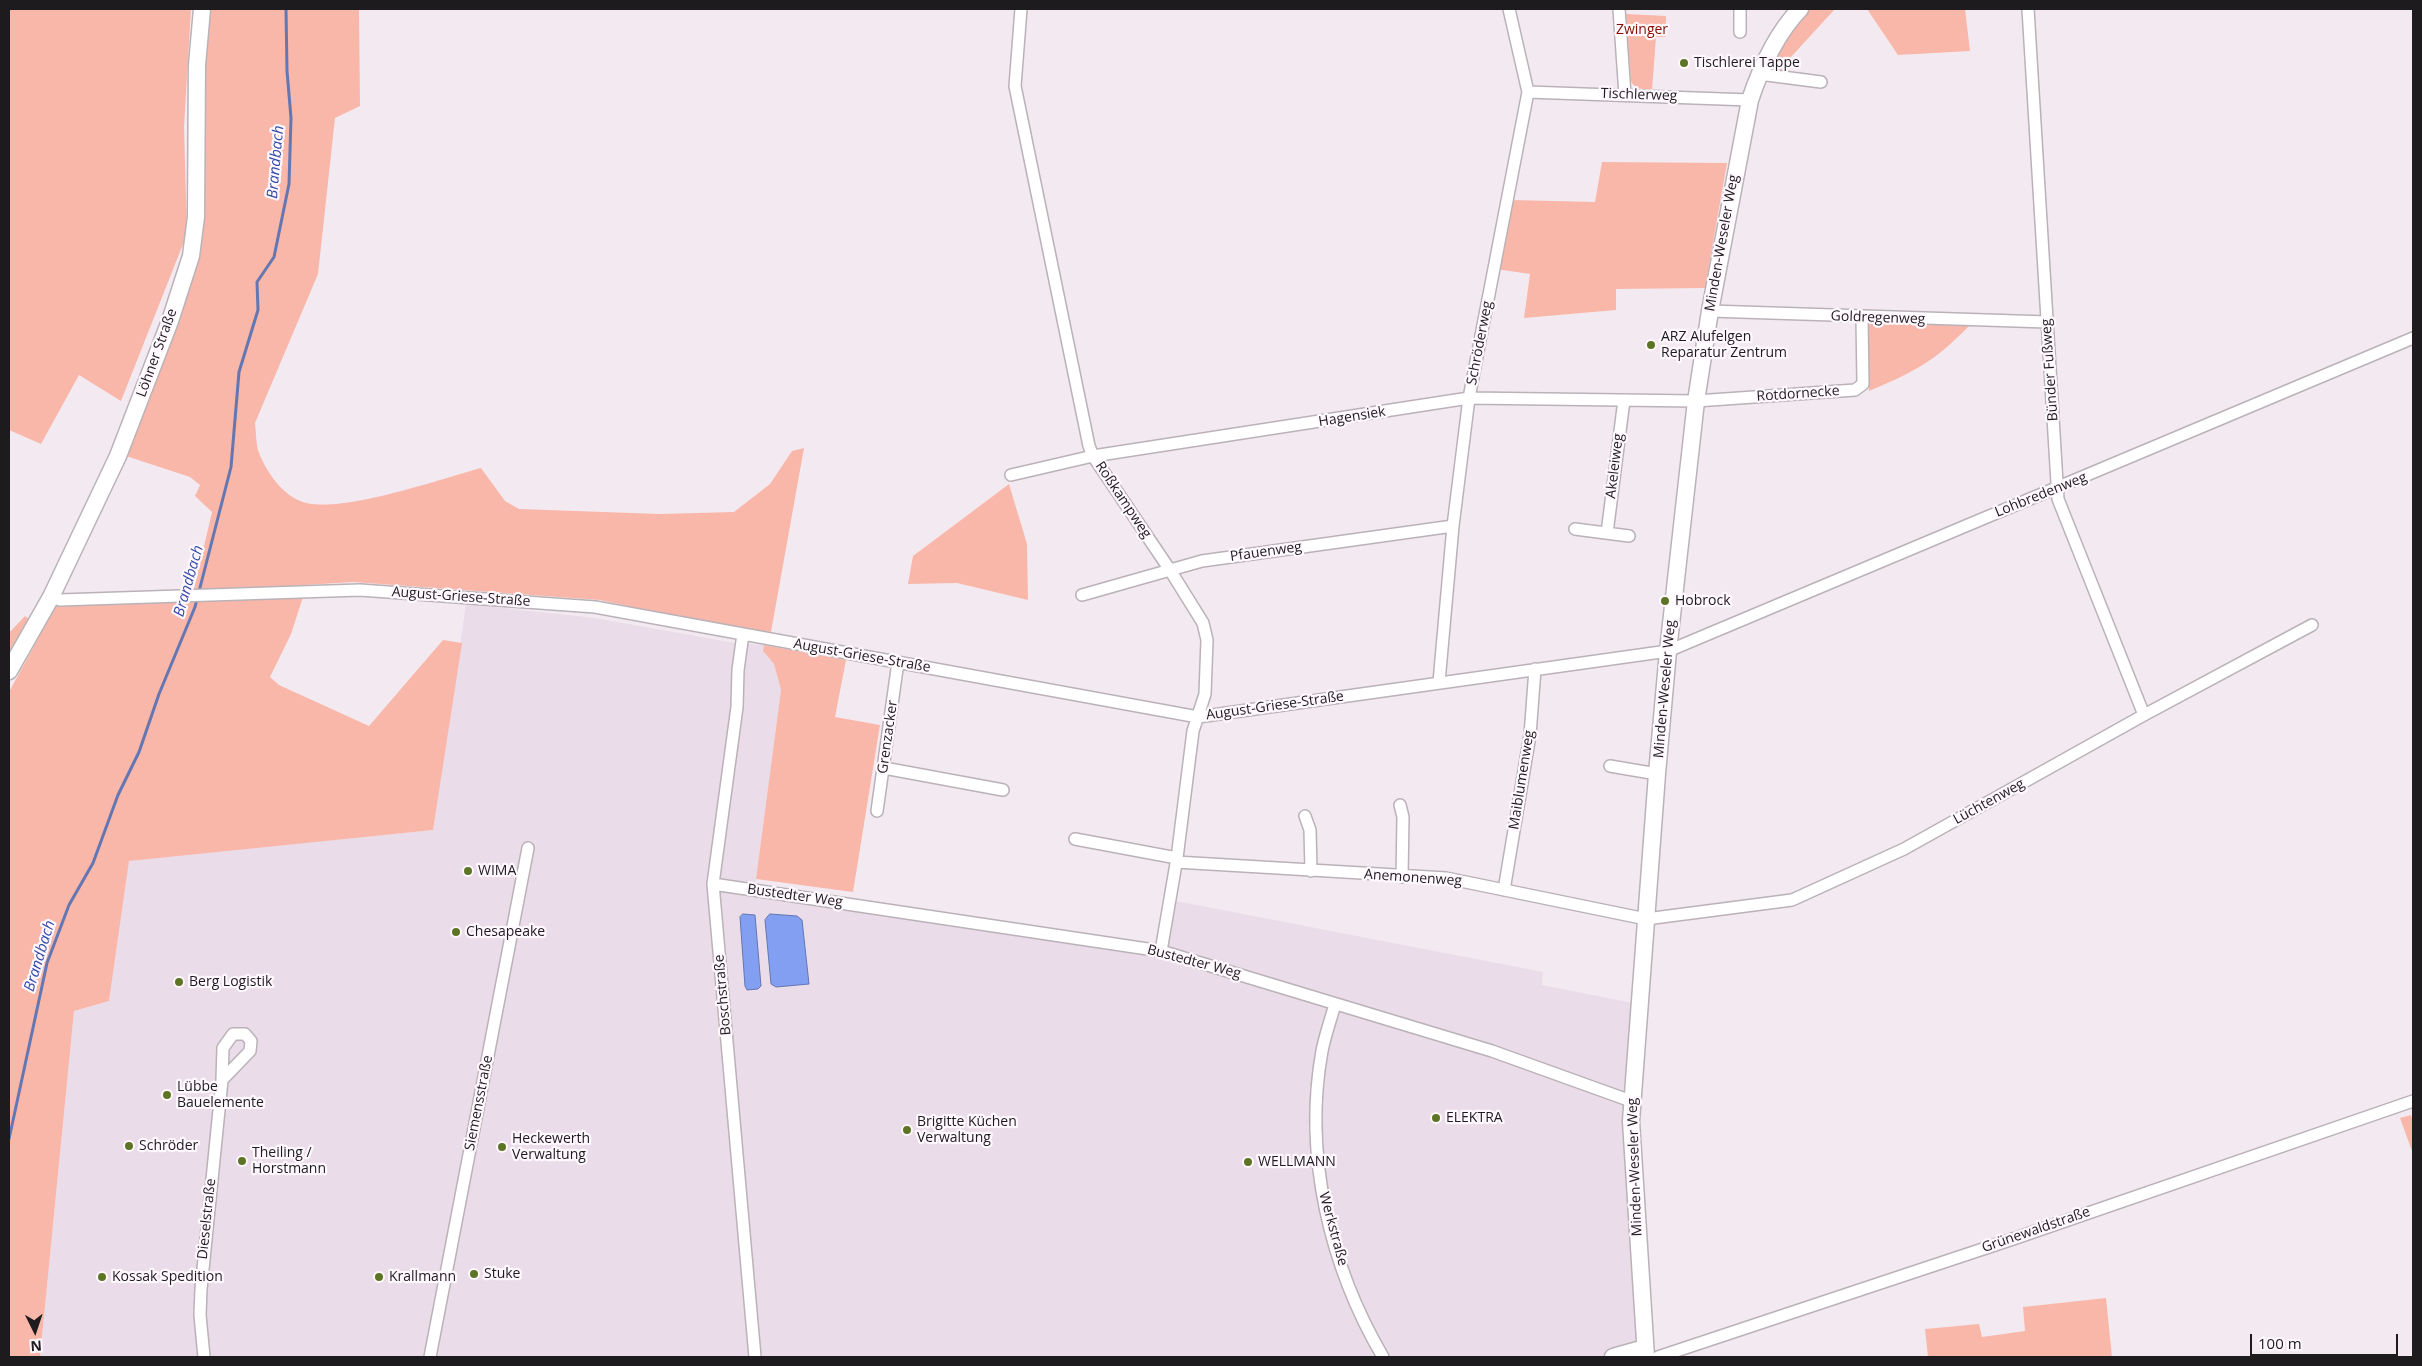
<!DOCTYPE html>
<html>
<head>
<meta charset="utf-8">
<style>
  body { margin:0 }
  #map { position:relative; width:2422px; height:1366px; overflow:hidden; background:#f3eaf1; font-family:"Open Sans",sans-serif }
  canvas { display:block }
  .frame { position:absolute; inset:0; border:10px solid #1e1b1e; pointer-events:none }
  .north { position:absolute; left:10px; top:1306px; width:50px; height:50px; -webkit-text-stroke:4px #fff8fe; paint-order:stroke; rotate:176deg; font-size:14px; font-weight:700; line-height:20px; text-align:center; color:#1e1b1e }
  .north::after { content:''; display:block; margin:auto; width:18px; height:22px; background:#1e1b1e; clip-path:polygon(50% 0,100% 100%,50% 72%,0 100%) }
  .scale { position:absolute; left:2250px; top:1334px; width:148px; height:22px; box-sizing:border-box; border:2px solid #1e1b1e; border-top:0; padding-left:6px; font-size:15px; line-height:18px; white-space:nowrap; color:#1e1b1e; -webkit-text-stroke:4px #fff8fe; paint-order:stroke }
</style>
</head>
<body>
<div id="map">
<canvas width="2422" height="1366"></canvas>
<div class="frame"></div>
<div class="north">N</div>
<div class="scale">100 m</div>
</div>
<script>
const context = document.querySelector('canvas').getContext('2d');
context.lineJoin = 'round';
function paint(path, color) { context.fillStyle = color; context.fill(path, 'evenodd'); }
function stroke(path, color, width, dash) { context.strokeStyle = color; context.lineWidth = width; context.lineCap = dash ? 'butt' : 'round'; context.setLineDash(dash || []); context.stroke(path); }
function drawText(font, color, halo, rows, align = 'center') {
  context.font = font + ' "Open Sans",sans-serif'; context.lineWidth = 4.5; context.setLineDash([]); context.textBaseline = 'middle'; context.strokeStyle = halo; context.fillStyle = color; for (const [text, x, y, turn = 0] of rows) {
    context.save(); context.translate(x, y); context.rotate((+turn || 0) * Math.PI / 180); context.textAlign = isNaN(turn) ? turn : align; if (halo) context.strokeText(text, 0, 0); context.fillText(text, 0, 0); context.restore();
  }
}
const built = new Path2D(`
  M466,604L595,618L735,643L764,645L763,651L774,664L781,690L754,894L1147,956L1169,940L1176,901L1543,972L1542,985L1633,1003L1638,1357H40L74,1011L109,1001L129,860L433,830Z`);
const green = new Path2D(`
  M9,9H191L184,127L187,234L121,401L79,375L41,444L9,430Z
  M208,9H359L360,106L335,118L318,274L255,423C256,431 256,442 258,450C264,468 280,492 298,500C331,518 443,478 481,468L505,501L519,509L660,514L734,512L770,484L792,451L804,448L771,632L715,625L600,600L353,582L225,590L194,589L212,512L195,496L200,485L190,477L126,456L199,243L200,157Z
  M1808,9H1835L1791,57L1784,74L1766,71L1792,26Z
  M1867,9H1965L1970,51L1898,55Z
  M1626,14L1666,16V37H1656L1652,90C1643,89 1635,90 1631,81Z
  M1602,162L1727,163L1705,288L1616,289V310L1524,318L1530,274L1496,269L1511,200L1595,202Z
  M1874,322L1969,326C1934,362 1914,372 1869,391L1865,331L1869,324Z
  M1009,484L1027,544L1028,600L957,583L908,584L913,556Z
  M303,597L291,634L270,677L279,685L369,726L443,640L462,643L433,830L129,861L109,1001L74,1011L40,1357H9V692L56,606L189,599Z
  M25,616L29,619L9,657V633Z
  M764,645L846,660L835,717L880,725L853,892L756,879L781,690L774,664L763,651Z
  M2411,1115L2413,1122V1154L2400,1118Z
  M2106,1298L2112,1357H1928L1925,1329L1979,1324L1982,1337L2025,1331L2023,1307Z`);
const water = new Path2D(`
  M743,914L755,915L761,986L758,989L747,990L745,986L740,917Z
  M770,914L797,916L802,920L809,984L776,987L771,984L765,920Z`);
const stream = new Path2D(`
  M9,1139L47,963L69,905L93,863L118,795L139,752L159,694L195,607L231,467L239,372L258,310L257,282L274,257L289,184L291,118L287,71L286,9`);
const street = new Path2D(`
  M1021,9L1015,86L1089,446L1093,456L1170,570L1203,623L1207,640L1205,694L1193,731L1177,858L1161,951
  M1619,9L1625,95
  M1740,9V32
  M2028,9L2058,499L2144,715
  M1759,74L1821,82
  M1528,92L1750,100
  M1710,311L2047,322
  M1011,475L1093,456L1469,398L1696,401L1855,390L1863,384L1862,318
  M1575,529L1629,536
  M1607,533L1624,400
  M1082,595L1202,561L1453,526
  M51,597L60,600L360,590L595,607L1198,717L1668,651L2413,338
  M743,634L738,670L737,707L713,884L755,1357
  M1439,682L1453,526L1469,398L1528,92L1509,9
  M1610,766L1657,774
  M884,768L1003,790
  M1400,805L1403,817L1402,877
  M877,811L898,662
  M1305,816L1310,830L1311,871
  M1075,839L1177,858
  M1176,862L1446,878L1646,919L1792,900L1904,849L2144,715L2312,625
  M713,884L1161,951L1492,1051L1631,1101
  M1504,890L1530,735L1535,669
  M1335,1004C1331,1019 1325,1035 1322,1051C1303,1155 1330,1267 1383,1357
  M204,1357L200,1315L201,1289L222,1080L250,1051L251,1041L245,1034H233L223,1048L222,1080
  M430,1357L528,848
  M1658,1357L2013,1239L2413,1101`);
const secondary = new Path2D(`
  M9,671L51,597L118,456L170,321L191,256L196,217L197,65L202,9
  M1613,1357L1645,1348
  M1646,1357L1631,1121L1657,774L1668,651L1696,401L1710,311L1750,100C1761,67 1776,34 1800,9`);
const markers = [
  [1684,63,5,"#5d7425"],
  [1651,345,5,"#5d7425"],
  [1665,601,5,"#5d7425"],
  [468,871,5,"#5d7425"],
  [456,932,5,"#5d7425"],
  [179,982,5,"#5d7425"],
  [167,1095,5,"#5d7425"],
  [1436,1118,5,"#5d7425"],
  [907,1130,5,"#5d7425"],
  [129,1146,5,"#5d7425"],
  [502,1147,5,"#5d7425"],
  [242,1161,5,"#5d7425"],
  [1248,1162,5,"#5d7425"],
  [474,1274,5,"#5d7425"],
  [102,1277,5,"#5d7425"],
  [379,1277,5,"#5d7425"]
];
const parkNames = [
  ["Zwinger",1642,30]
];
const poiNames = [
  ["Tischlerei Tappe",1694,63],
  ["ARZ Alufelgen",1661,337],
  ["Reparatur Zentrum",1661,353],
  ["Hobrock",1675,601],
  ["WIMA",478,871],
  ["Chesapeake",466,932],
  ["Berg Logistik",189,982],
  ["Lübbe",177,1087],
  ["Bauelemente",177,1103],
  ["ELEKTRA",1446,1118],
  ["Brigitte Küchen",917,1122],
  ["Verwaltung",917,1138],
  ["Heckewerth",512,1139],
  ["Verwaltung",512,1155],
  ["Schröder",139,1146],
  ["Theiling /",252,1153],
  ["Horstmann",252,1169],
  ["WELLMANN",1258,1162],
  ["Stuke",484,1274],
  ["Kossak Spedition",112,1277],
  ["Krallmann",389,1277]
];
const streetNames = [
  ["Tischlerweg",1639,95,2],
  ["Minden-Weseler Weg",1722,243,-80],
  ["Goldregenweg",1878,318,2],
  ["Schröderweg",1480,343,-79],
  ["Löhner Straße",157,353,-70],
  ["Bünder Fußweg",2050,370,-94],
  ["Rotdornecke",1798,394,-4],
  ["Hagensiek",1352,417,-9],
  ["Akeleiweg",1615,466,-83],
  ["Lohbredenweg",2041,495,-22],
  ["Roßkampweg",1123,500,56],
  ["Pfauenweg",1266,552,-8],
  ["August-Griese-Straße",461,597,4],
  ["August-Griese-Straße",862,656,10],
  ["Minden-Weseler Weg",1665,689,-85],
  ["August-Griese-Straße",1275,706,-8],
  ["Grenzacker",888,737,-82],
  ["Maiblumenweg",1522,780,-81],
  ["Lüchtenweg",1989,802,-29],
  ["Anemonenweg",1413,878,4],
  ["Bustedter Weg",795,896,8],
  ["Bustedter Weg",1194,962,15],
  ["Boschstraße",723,995,-95],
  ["Siemensstraße",479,1103,-79],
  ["Minden-Weseler Weg",1635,1167,-92],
  ["Dieselstraße",207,1219,-84],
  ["Werkstraße",1333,1229,75],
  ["Grünewaldstraße",2036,1230,-19]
];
const waterNames = [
  ["Brandbach",276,162,-85],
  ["Brandbach",189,581,-74],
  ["Brandbach",40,956,-73]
];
paint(built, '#eadce8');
paint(green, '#f9b7a9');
paint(water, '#829ff1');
stroke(water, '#6477b2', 1);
stroke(stream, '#6477b2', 3);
stroke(street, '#bab2b8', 14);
stroke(secondary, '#bab2b8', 19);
stroke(street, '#fff', 11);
stroke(secondary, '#fff', 16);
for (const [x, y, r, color] of markers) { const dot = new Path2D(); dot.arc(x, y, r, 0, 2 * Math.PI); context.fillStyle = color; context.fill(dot); stroke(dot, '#fff8fe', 2); }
drawText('14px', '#860e00', '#fff8fe', parkNames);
drawText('14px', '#1e1b1e', '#fff8fe', poiNames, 'left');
drawText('14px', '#1e1b1e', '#fff8fe', streetNames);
drawText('italic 15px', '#334cab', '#fff8fe', waterNames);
</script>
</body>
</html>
